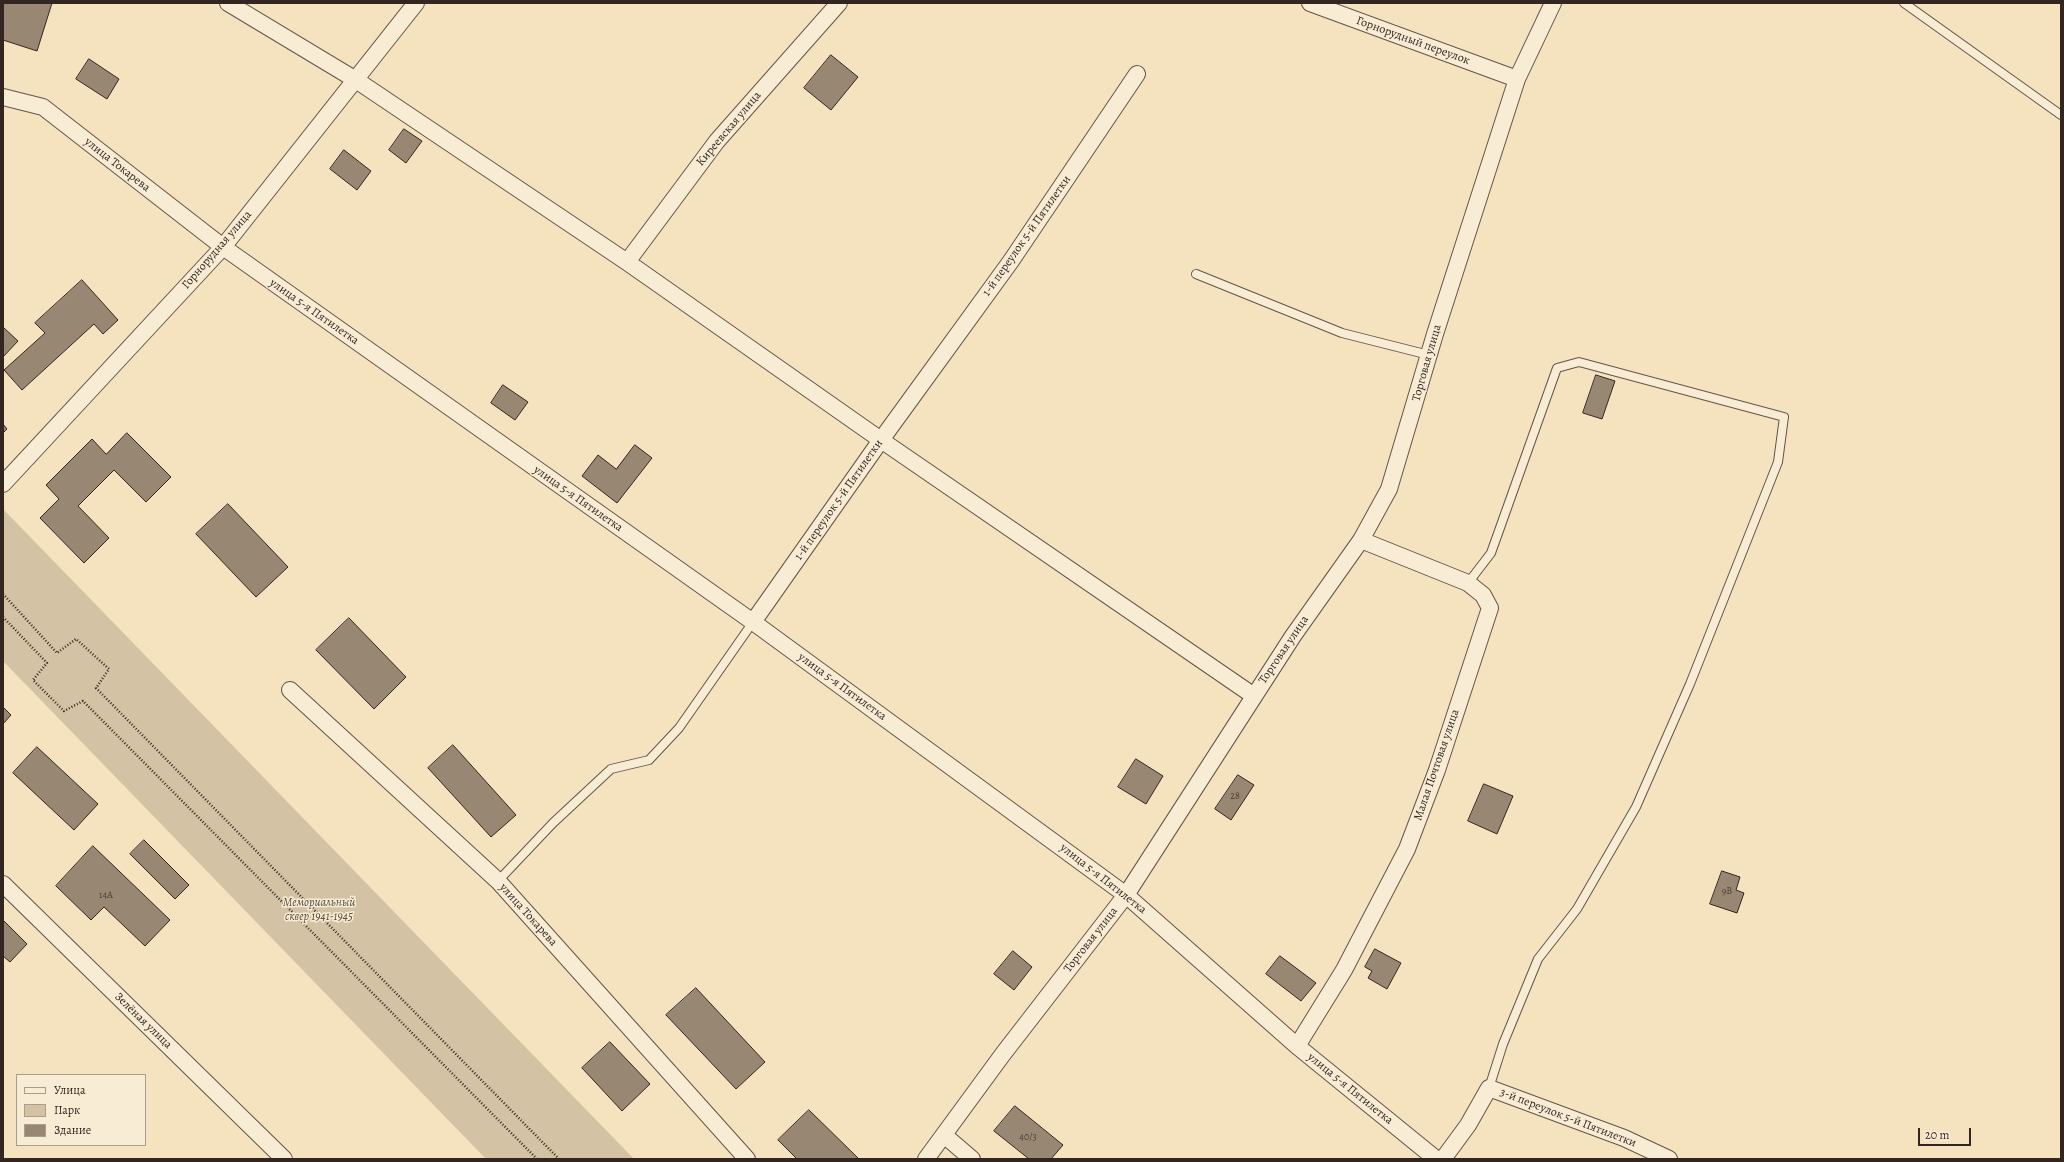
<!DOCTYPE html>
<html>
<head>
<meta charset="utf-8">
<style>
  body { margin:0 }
  #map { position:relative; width:2064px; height:1162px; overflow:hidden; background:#f5e2bf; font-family:Alegreya,serif }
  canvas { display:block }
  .frame { position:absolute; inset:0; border:4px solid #332620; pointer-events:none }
  .legend { position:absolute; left:16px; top:1074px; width:130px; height:72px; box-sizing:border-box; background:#f8ecd5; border:1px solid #a99d8d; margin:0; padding:5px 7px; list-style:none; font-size:12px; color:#332620 }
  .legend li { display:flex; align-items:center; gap:8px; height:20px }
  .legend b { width:20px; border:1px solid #a99d8d }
  .scale { position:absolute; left:1918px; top:1128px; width:53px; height:18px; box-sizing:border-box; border:2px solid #332620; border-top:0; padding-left:5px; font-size:12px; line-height:14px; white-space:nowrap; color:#332620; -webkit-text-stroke:3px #f8ecd5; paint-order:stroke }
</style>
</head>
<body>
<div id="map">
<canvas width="2064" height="1162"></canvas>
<div class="frame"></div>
<ul class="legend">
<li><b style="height:5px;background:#f8ecd5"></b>Улица</li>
<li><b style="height:11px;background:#d4c2a4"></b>Парк</li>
<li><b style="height:11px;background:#988873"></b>Здание</li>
</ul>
<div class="scale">20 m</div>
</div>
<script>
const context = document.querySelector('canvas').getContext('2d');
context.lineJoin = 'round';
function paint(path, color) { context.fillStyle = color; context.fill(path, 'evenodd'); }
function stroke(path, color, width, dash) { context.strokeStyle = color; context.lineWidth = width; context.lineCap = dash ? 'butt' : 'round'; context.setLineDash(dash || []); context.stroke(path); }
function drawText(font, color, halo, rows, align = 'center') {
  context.font = font + ' Alegreya,serif'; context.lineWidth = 3; context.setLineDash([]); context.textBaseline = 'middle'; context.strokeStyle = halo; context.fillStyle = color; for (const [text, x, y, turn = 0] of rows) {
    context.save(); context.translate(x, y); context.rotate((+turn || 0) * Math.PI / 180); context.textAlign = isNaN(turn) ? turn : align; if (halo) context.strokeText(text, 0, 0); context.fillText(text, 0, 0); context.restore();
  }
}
const green = new Path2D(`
  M3,509L634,1159H486L3,661Z`);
const building = new Path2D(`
  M3,3H52L37,51L3,40Z
  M831,55L858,77L831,110L804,88Z
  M89,59L119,79L107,99L76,79Z
  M404,129L422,141L406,163L389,150Z
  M344,150L371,171L357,190L330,169Z
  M82,280L118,320L103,334L94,324L22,390L4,370L45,333L35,323Z
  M3,327L18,341L3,357Z
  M1596,375L1615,381L1602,419L1583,413Z
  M503,385L528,402L515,420L491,403Z
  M3,424L7,429L3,433Z
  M127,433L171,477L146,502L114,470L78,506L109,538L84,563L40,518L59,499L46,485L92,439L106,454Z
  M635,445L652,458L617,503L582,476L598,455L616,469Z
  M228,504L288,567L256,597L196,534Z
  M349,618L406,677L374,709L316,650Z
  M3,707L11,715L3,724Z
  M453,745L516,815L491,837L428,768Z
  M37,747L98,804L74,830L13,773Z
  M1136,759L1163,776L1146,804L1118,787Z
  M1238,775L1254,785L1231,820L1215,809Z
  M1484,784L1513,796L1497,834L1468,821Z
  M144,840L189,885L175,899L130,854Z
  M93,846L170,920L145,946L104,907L91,920L56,886Z
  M1722,871L1740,877L1736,890L1744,893L1737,913L1710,904Z
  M3,920L27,944L10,962L3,956Z
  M1375,949L1401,963L1387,989L1368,978L1372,971L1365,967Z
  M1013,951L1032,967L1014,990L994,974Z
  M1280,956L1316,983L1301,1001L1266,974Z
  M696,988L765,1062L736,1089L666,1015Z
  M610,1042L650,1084L622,1111L582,1068Z
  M1015,1106L1063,1145L1051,1159H1029L994,1131Z
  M809,1110L859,1159H797L778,1140Z`);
const path = new Path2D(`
  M3,594L57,653L76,639L109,669L96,688L559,1159
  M3,617L47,663L33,680L64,711L83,701L537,1159`);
const service = new Path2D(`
  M1904,3L2061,115
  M1196,274L1342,333L1429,355
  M1468,583L1491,553L1557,368L1579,362L1784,417L1778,462L1690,684L1636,807L1577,909L1538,959L1503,1044L1489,1088
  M498,881L553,823L611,769L649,760L679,728L753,622`);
const minor = new Path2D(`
  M228,3L356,80L627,262L881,440L1254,696
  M1310,3L1517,79
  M3,97L43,107L223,247L753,622L1126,895L1297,1046L1436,1159
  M627,262L717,141L839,3
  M3,484L223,247L416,3
  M753,622L881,440L1011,261L1137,74
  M290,690L498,881L747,1159
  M3,884L284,1159
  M1297,1046L1344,970L1407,849L1437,770L1490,608L1483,595L1468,583L1361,540
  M944,1135L972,1159
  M926,1159L1003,1054L1126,895L1293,636L1361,540L1389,489L1435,334L1517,79L1553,3
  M1443,1159L1468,1125L1489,1088L1624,1138L1669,1159`);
const numberNames = [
  ["28",1235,797],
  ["9В",1727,892],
  ["14А",106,896],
  ["40/3",1028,1138]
];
const streetNames = [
  ["Горнорудный переулок",1413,41,20],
  ["Киреевская улица",729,129,-50],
  ["улица Токарева",117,165,38],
  ["1-й переулок 5-й Пятилетки",1027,236,-55],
  ["Горнорудная улица",217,250,-49],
  ["улица 5-я Пятилетка",314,312,35],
  ["Торговая улица",1427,363,-74],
  ["улица 5-я Пятилетка",578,499,35],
  ["1-й переулок 5-й Пятилетки",839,500,-55],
  ["Торговая улица",1284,650,-56],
  ["улица 5-я Пятилетка",842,687,36],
  ["Малая Почтовая улица",1437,765,-71],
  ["улица 5-я Пятилетка",1103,879,38],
  ["улица Токарева",528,915,48],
  ["Торговая улица",1091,940,-52],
  ["Зелёная улица",143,1021,44],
  ["улица 5-я Пятилетка",1350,1089,39],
  ["3-й переулок 5-й Пятилетки",1568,1118,21]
];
const parkNames = [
  ["Мемориальный",319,903],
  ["сквер 1941-1945",319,917]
];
paint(green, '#d4c2a4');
paint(building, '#988873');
stroke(building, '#332620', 1);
stroke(service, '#645548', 10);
stroke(minor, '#645548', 18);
stroke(path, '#332620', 2.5, [1, 2]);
stroke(service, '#f8ecd5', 8);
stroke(minor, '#f8ecd5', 16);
drawText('10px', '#4c3e35', null, numberNames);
drawText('12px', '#332620', '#f8ecd5', streetNames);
drawText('italic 12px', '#5b4d41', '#f8ecd5', parkNames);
</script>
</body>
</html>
